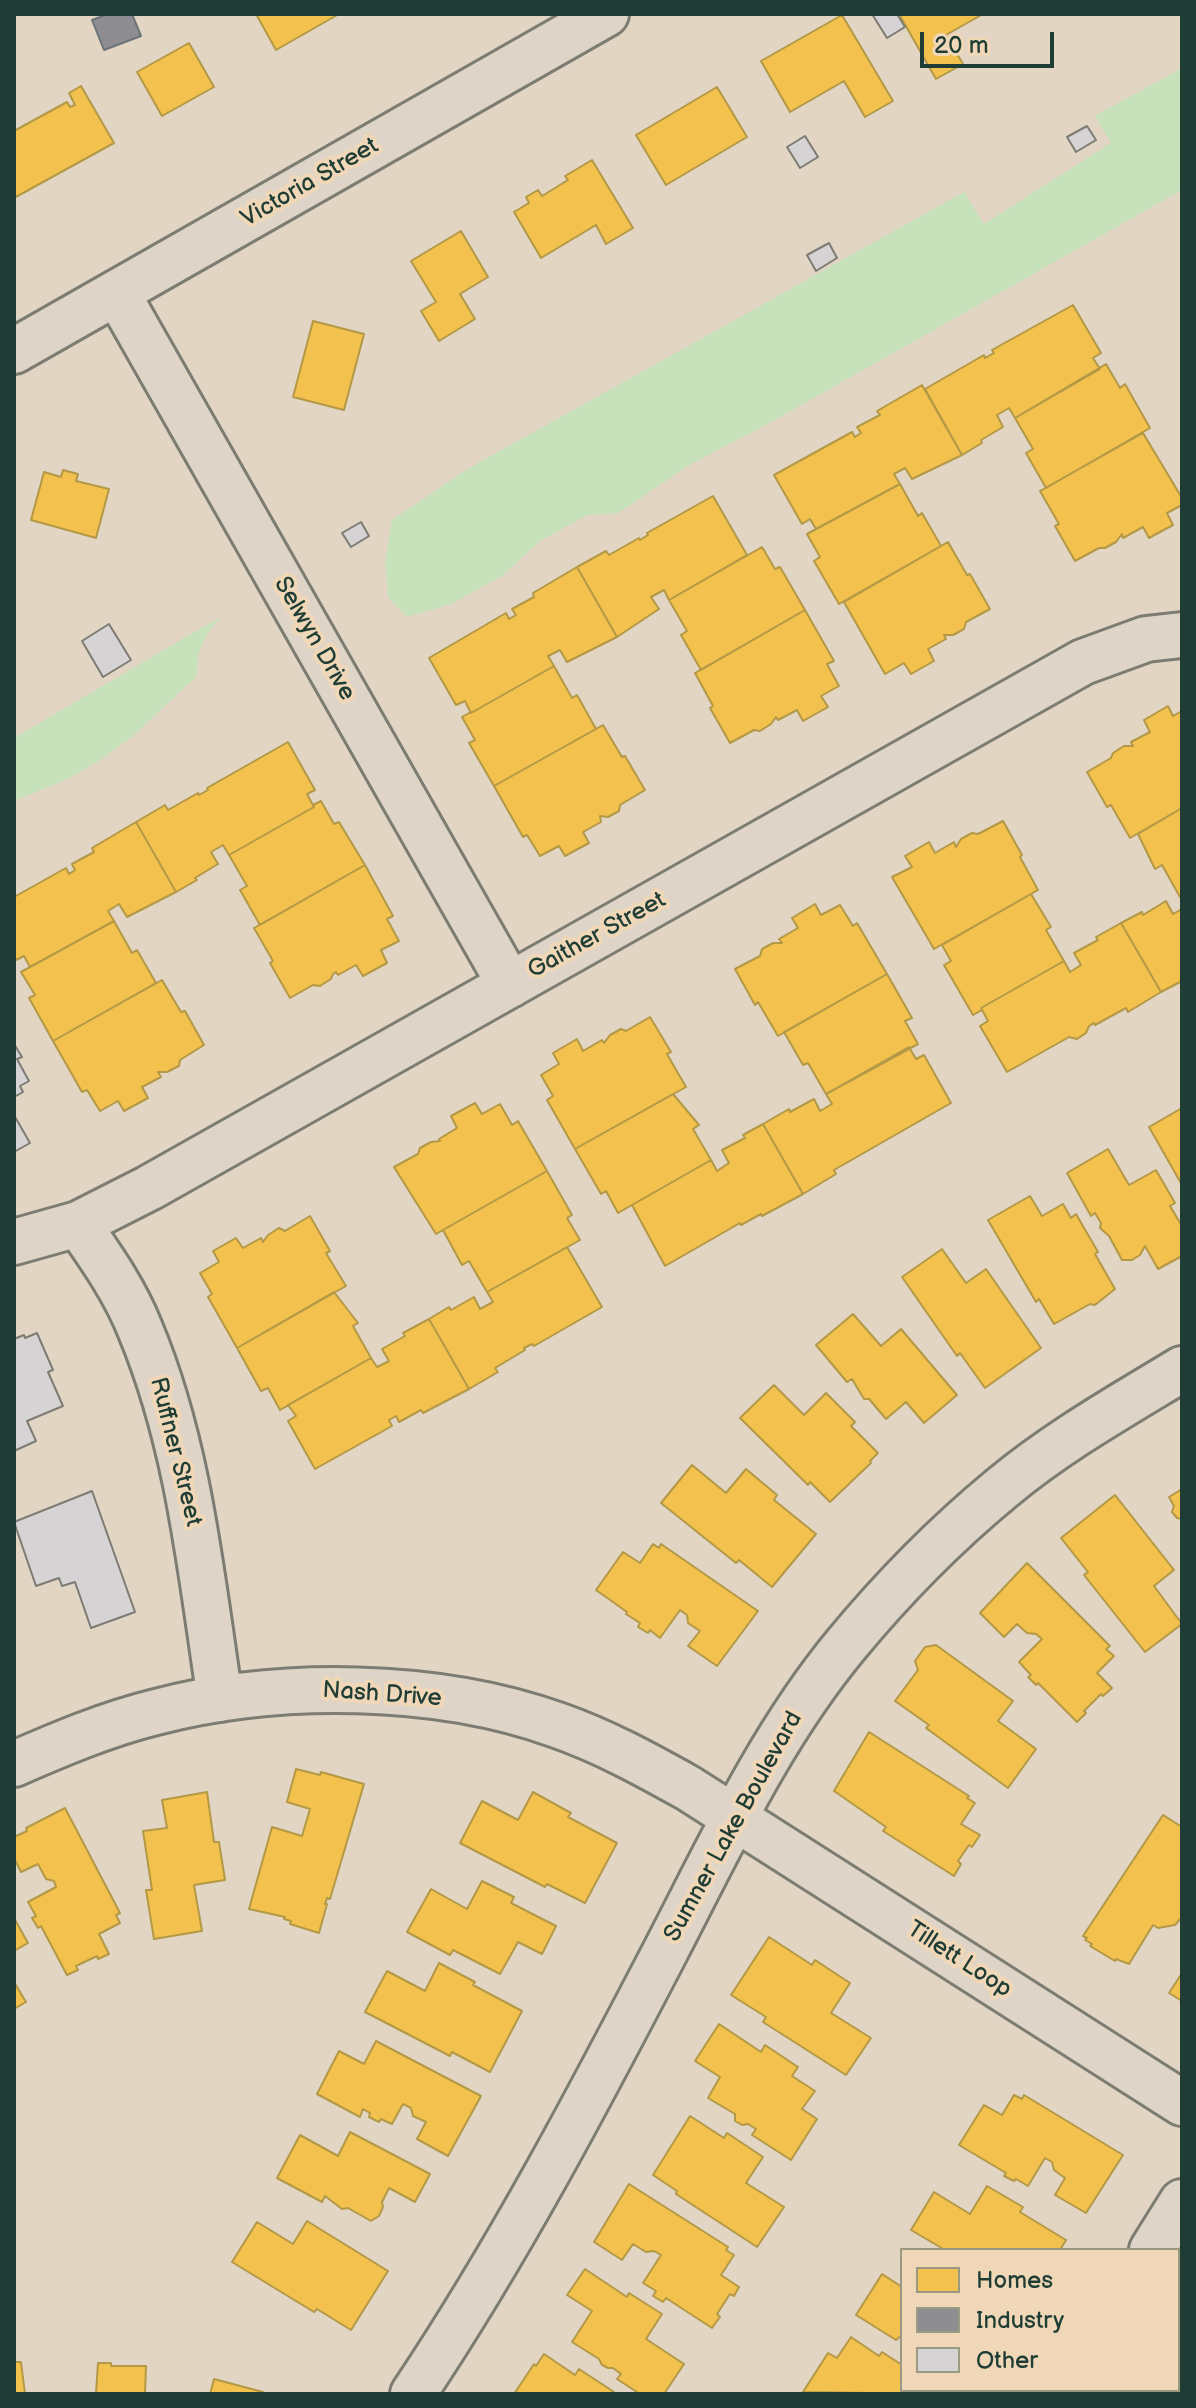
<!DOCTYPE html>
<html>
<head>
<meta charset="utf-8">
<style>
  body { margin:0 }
  #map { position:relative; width:1196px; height:2408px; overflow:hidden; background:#e2d5c4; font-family:"Balsamiq Sans",sans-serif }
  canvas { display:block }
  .frame { position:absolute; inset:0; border:16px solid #1f3d34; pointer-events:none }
  .legend { position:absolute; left:900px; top:2248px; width:280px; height:144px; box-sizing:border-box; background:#efd7b7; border:2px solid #9c9983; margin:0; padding:10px 14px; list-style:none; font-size:24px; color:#1f3d34 }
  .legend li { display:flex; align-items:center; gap:16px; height:40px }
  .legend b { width:40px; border:2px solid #9c9983 }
  .scale { position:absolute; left:920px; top:32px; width:134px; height:36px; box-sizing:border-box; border:4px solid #1f3d34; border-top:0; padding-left:10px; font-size:24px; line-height:28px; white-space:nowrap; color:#1f3d34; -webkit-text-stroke:6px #efd7b7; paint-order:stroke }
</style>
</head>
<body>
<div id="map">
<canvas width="1196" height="2408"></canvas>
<div class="frame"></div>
<ul class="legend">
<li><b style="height:22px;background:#f2c14e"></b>Homes</li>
<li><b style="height:22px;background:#8d8d92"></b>Industry</li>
<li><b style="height:22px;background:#d6d3d5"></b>Other</li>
</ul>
<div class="scale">20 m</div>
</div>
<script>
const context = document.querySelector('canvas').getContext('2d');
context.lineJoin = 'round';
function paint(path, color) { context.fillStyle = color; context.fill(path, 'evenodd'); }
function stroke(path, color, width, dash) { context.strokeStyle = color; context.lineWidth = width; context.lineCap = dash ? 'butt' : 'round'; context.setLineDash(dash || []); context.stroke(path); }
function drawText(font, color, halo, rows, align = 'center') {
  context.font = font + ' "Balsamiq Sans",sans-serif'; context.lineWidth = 8; context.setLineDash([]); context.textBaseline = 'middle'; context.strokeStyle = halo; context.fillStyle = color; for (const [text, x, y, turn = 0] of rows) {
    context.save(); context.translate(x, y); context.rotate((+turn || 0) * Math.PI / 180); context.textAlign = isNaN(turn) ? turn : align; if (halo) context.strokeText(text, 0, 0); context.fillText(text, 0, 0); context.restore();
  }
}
const green = new Path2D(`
  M1182,68V190L764,426L691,464L618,513L587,515L540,541L502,576L451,604L407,617L388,597L385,561L392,520L466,470L964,192L984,224L1111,143L1095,116Z
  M220,617C203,639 197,648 197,676L132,737L100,760L70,778L14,801V738Z`);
const homes = new Path2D(`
  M256,14H339L276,50Z
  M899,14H983L946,35L963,64L936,79Z
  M842,15L893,101L865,117L844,81L790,112L761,61Z
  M189,43L214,87L162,116L137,72Z
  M81,86L114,143L14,198V131L67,102L70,107L75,105L69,93Z
  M717,87L747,137L666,185L636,135Z
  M592,160L633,228L606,244L596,225L541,258L514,212L529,203L526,197L538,190L542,196L568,180L565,176Z
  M461,231L488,277L460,294L475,319L439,341L421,311L436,302L411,261Z
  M1073,305L1101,353L1093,358L1100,369L1015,418L1009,408L997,415L1003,427L981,440L982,443L962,455L925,389L984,355L985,358L994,353L992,350Z
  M313,321L364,334L344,410L293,397Z
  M1106,364L1120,388L1125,384L1150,428L1046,488L1026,453L1033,449L1015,418Z
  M922,385L962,455L912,479L905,468L894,474L900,484L816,529L810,519L802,524L774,475L852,432L855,437L861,433L857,427L880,415L877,411Z
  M1143,433L1182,498V505L1167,513L1173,525L1149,538L1143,527L1123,538L1122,534L1116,542L1105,548H1099L1075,561L1055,526L1059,524L1040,491Z
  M63,470L78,474L76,481L109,489L96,538L31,520L44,472L61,477Z
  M900,484L918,516L922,513L941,546L839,604L814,561L820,557L807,534Z
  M713,496L747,555L669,600L664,590L651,597L659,609L617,637L577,567L606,551L609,555L639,538L640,540L648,535L647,533Z
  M948,542L967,575L970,574L990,609L966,622L964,629L953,635H944L946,639L928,649L934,661L911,674L904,663L885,674L844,602Z
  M762,547L775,569L780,567L805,610L701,670L681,635L687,631L669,600Z
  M577,567L617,637L567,662L560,650L548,656L554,666L471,713L465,701L456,705L429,658L506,613L509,619L516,615L512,609L534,597L533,593Z
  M805,610L834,661L827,664L839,686L821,696L828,707L803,721L797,710L778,720L776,717L771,724L760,731L754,730L730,743L710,708L713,706L695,673Z
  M554,666L572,698L577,695L596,729L494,786L469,743L475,740L462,717L471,712V713Z
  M1168,706L1173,716L1182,711V808L1130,838L1111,805L1107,807L1087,772L1111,758L1113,753L1124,746H1133L1131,742L1150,732L1144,720Z
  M603,725L622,757L625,756L645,790L620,805L619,811L608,817L600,816L601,822L583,832L589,843L565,856L559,846L540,856L527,835L523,837L494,786Z
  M288,742L315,790L307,794L314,807L229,855L223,845L211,852L218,864L195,878L197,880L176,892L136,822L165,805L168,810L198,793L199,795L208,790L207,788Z
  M321,801L334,824L339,822L365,865L260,925L240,890L247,886L229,855L314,807L313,805Z
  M1182,808V896L1180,897L1162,865L1155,869L1138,834Z
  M1003,821L1022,855L1020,857L1038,890L934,949L892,877L912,867L905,856L929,842L935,853L954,842L956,847L961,839L972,833L978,834Z
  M136,822L176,892L127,917L119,904L108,911L114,921L30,967L24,956L16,960L14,957V897L66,868L69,874L75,870L72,864L94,852L92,848Z
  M365,865L393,916L387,919L399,941L381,950L387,963L363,976L356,965L338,975L336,972L333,974L331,979L320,986L313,985L290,998L270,963L273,961L254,928Z
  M1031,894L1051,927L1046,930L1064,961L981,1008L982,1010L973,1015L944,965L951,961L942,945Z
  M1166,901L1173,914L1182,909V981L1161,992L1121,923L1142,912L1143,915Z
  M815,904L821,915L840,905L853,926L857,923L887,974L778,1036L758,1002L755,1005L735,969L760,956L762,949L773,943H782L779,939L798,928L792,918Z
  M114,921L132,953L137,950L156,983L53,1041L29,998L35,995L21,972Z
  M1121,923L1161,992L1128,1012L1126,1008L1095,1025L1094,1023L1089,1026L1086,1033L1077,1039L1069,1037L1007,1072L980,1026L988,1021L981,1008L1064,961L1070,972L1081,965L1074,953L1098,940L1096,937Z
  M887,974L912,1018L905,1021L918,1044L826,1094L808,1063L803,1065L784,1032Z
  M162,980L181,1012L185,1011L204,1045L180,1060L179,1066L167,1072H158L161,1077L142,1087L148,1098L124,1111L118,1101L100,1111L87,1090L82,1092L53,1041Z
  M650,1017L671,1052L667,1054L686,1087L575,1149L547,1100L553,1096L541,1075L559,1064L553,1053L577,1039L583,1051L602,1040L604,1043L610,1035L621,1029L626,1031Z
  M909,1047L916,1059L924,1055L951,1103L834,1170L836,1174L803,1194L763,1124L789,1109L790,1112L814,1099L820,1111L832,1104L826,1094Z
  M673,1094L699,1125L693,1129L711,1160L618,1213L606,1191L601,1194L575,1149Z
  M475,1103L482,1114L500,1104L512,1125L518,1121L547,1171L436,1234L394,1167L418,1154L420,1148L431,1142L440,1141L439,1139L457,1128L451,1116Z
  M1182,1108V1185L1149,1127Z
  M763,1124L803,1194L762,1216L761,1214L741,1225L740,1223L665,1266L632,1205L711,1160L717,1171L729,1163L722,1150L745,1138L743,1135Z
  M1108,1149L1129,1185L1156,1170L1175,1203L1170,1206L1182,1226V1256L1158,1269L1145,1246L1140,1255L1132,1260H1122L1109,1236L1100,1228L1101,1223L1095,1213L1091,1216L1067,1173Z
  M547,1171L572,1215L567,1218L580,1240L487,1292L469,1261L462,1265L443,1230Z
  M1030,1196L1042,1216L1063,1204L1071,1218L1076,1214L1098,1252L1095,1254L1115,1289L1095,1305L1090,1304L1054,1324L1039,1299L1036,1302L988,1220Z
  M310,1216L330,1251L326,1253L346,1286L237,1348L208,1297L212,1294L200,1273L219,1262L213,1251L236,1238L243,1248L261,1238L263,1242L268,1235L279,1228L285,1231Z
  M567,1247L602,1307L534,1346L532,1344L524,1348L525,1350L495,1368L498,1372L469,1389L429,1319L449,1307L451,1310L474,1297L480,1309L493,1302L487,1292Z
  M942,1249L966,1283L986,1269L1041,1348L985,1388L960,1353L957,1356L902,1277Z
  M334,1292L358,1323L353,1326L371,1358L280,1410L268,1388L261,1391L237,1348Z
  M853,1314L881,1346L901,1329L957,1395L924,1423L906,1402L886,1419L869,1399H864L852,1379L847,1382L816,1345Z
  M429,1319L469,1389L423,1413L421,1410L399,1422L396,1416L389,1420L392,1426L315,1469L288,1421L296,1416L288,1405L371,1358L377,1367L389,1361L382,1349L405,1336L403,1333Z
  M774,1385L804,1415L826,1393L855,1422L851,1426L878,1453L870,1461L871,1463L830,1502L810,1482L808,1485L740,1418Z
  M692,1465L726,1493L746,1469L777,1495L774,1500L816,1534L772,1587L739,1560L736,1563L661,1503Z
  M1182,1489V1519L1177,1518L1172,1512L1174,1506L1169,1497Z
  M1115,1495L1174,1570L1154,1586L1182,1624L1145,1652L1084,1575L1088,1572L1061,1538Z
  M653,1544L659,1548L661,1544L758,1611L717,1666L688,1646L700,1631L688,1623L687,1615L680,1610L660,1638L650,1630L648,1633L638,1627L640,1623L626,1614L627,1612L596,1590L623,1552L640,1563Z
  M1027,1563L1110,1646L1106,1649L1114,1656L1097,1673L1112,1688L1103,1696L1101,1694L1084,1711L1086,1713L1077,1722L1038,1683L1036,1685L1028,1677L1031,1675L1019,1662L1042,1639L1036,1634L1027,1633L1017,1624L1004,1637L980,1613Z
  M936,1645L1013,1701L998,1721L1036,1749L1008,1788L926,1728L929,1725L895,1701L918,1670L915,1661L925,1647Z
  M869,1732L969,1796L967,1798L975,1803L961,1824L980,1835L972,1847L969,1845L958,1861L961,1864L954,1876L883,1831L886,1827L834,1791Z
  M296,1769L320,1775L321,1772L364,1784L330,1899L327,1898L325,1904H327L319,1933L290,1924L291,1921L284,1919L285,1917L249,1909L272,1827L302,1836L310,1809L287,1802Z
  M207,1792L214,1842H219L225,1880L194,1885L202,1931L154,1939L146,1890H152L143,1831L167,1828L162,1800Z
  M533,1792L571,1813L568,1817L617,1843L585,1903L547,1884L545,1887L460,1843L482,1801L518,1820Z
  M65,1808L120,1913L116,1915L120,1923L99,1934L109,1954L98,1959L97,1956L76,1966L78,1970L67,1975L41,1926L38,1928L32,1918L36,1916L28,1902L56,1887L54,1881L46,1879L38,1864L21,1872L14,1858V1837L27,1831L26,1828Z
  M1163,1815L1182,1827V1917L1175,1925L1158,1928L1153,1925L1129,1964L1116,1959L1115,1961L1090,1946L1092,1944L1085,1940L1087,1938L1083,1936Z
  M482,1881L514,1897L511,1903L556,1926L542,1954L518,1942L500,1974L453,1950L450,1955L407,1932L431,1889L467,1909Z
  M14,1918L28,1943L14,1951Z
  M769,1937L812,1965L815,1960L850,1983L831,2013L871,2038L846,2075L763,2022L766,2017L731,1995Z
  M439,1963L475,1982L473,1985L522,2011L490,2072L452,2052L450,2056L365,2012L387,1971L425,1991Z
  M1182,1973V2001L1169,1993Z
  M14,1982L26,2002L14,2009Z
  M719,2024L761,2052L765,2045L798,2067L792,2076L815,2091L802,2109L817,2119L791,2160L752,2135L756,2129L748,2124L742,2125L735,2121V2114L708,2098L720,2077L695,2061Z
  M376,2041L481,2096L448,2156L417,2139L426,2122L413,2116L411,2108L403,2104L392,2124L381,2119L379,2122L369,2117L370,2113L363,2109L360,2117L317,2094L339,2051L364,2064Z
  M1014,2095L1022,2099L1024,2095L1123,2155L1086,2213L1055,2195L1065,2178L1054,2170L1052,2162L1045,2158L1028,2186L1016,2179L1014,2181L1004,2176L1006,2173L959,2145L984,2105L1002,2115Z
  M690,2116L724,2138L727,2133L763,2157L746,2183L784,2207L757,2247L676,2194L677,2191L653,2175Z
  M350,2132L430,2174L415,2202L389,2188L382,2202L383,2207L379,2216L371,2221L348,2208L342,2209L325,2196L322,2202L277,2178L300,2135L338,2156Z
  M629,2184L728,2247L726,2250L734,2255L721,2275L739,2287L734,2296L730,2294L717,2314L720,2317L712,2328L666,2298L663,2302L653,2296L656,2291L643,2283L661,2255L654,2251L646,2252L633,2244L622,2260L594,2242Z
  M987,2186L1023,2207L1020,2212L1066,2240L1060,2250H945L911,2230L934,2192L970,2214Z
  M307,2221L388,2271L351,2330L317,2309L314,2312L232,2262L257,2222L293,2244Z
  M585,2269L627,2297L629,2293L662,2314L646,2339L684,2364L664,2394H640L617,2379L621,2374L613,2368H608L602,2365L599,2359L572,2342L592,2311L567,2295Z
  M882,2274L902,2287V2335L896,2340L856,2315Z
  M851,2337L879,2356L882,2352L902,2365V2390H933L939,2394L803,2392L828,2353L837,2358Z
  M1178,2344L1182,2346V2394H1156L1150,2390H1178Z
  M544,2354L575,2375L579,2369L614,2392L613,2394H514L534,2364L536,2366Z
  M14,2362H21L25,2394H14Z
  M98,2363H111V2366H146L145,2394L96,2393Z
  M214,2379L263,2392V2394H210Z`);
const industry = new Path2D(`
  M108,14H132L141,36L104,50L92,20Z`);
const building = new Path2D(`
  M872,14H897L905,27L887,38Z
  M1087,126L1096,140L1076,152L1067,137Z
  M805,136L818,157L800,168L787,147Z
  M829,243L837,258L816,271L807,255Z
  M361,522L369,536L351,547L342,533Z
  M109,624L131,660L103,677L82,641Z
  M14,1044L22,1057L17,1059L29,1081L20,1086L23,1092L14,1097Z
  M14,1115L30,1143L14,1152Z
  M37,1333L53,1370L48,1372L63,1406L27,1421L36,1441L14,1451V1339L24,1335L25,1338Z
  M92,1491L135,1612L91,1628L75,1582L62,1586L59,1578L36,1586L14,1522Z`);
const minor = new Path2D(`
  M117,293L510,985
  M78,1224C101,1257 125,1291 140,1329C189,1446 201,1574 220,1699
  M14,1242L78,1224L149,1188L1083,662L1146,639L1182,635
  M14,1764C60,1744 107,1724 156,1712C279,1680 437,1682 557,1725C603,1741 645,1764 688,1788L1182,2103
  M1152,2250L1182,2202
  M413,2394C508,2252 587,2102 666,1950C720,1846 770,1737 845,1646C892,1589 945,1535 1002,1488C1057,1442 1121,1406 1182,1369
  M1060,2394L1063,2390`);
const tertiary = new Path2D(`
  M14,351L606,14`);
const streetNames = [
  ["Victoria Street",310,183,-30],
  ["Selwyn Drive",314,639,60],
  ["Gaither Street",597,936,-29],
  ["Ruffner Street",175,1452,76],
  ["Nash Drive",382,1695,4],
  ["Sumner Lake Boulevard",734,1827,-61],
  ["Tillett Loop",959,1960,33]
];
paint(green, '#c7e2ba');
paint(homes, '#f2c14e');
stroke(homes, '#b39946', 2);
paint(industry, '#8d8d92');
stroke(industry, '#6c7576', 2);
paint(building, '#d6d3d5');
stroke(building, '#7c7c73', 2);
stroke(minor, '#7c7c73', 50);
stroke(tertiary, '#7c7c73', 50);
stroke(minor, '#ded4c8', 44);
stroke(tertiary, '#ded4c8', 44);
drawText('24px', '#1f3d34', '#efd7b7', streetNames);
</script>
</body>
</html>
